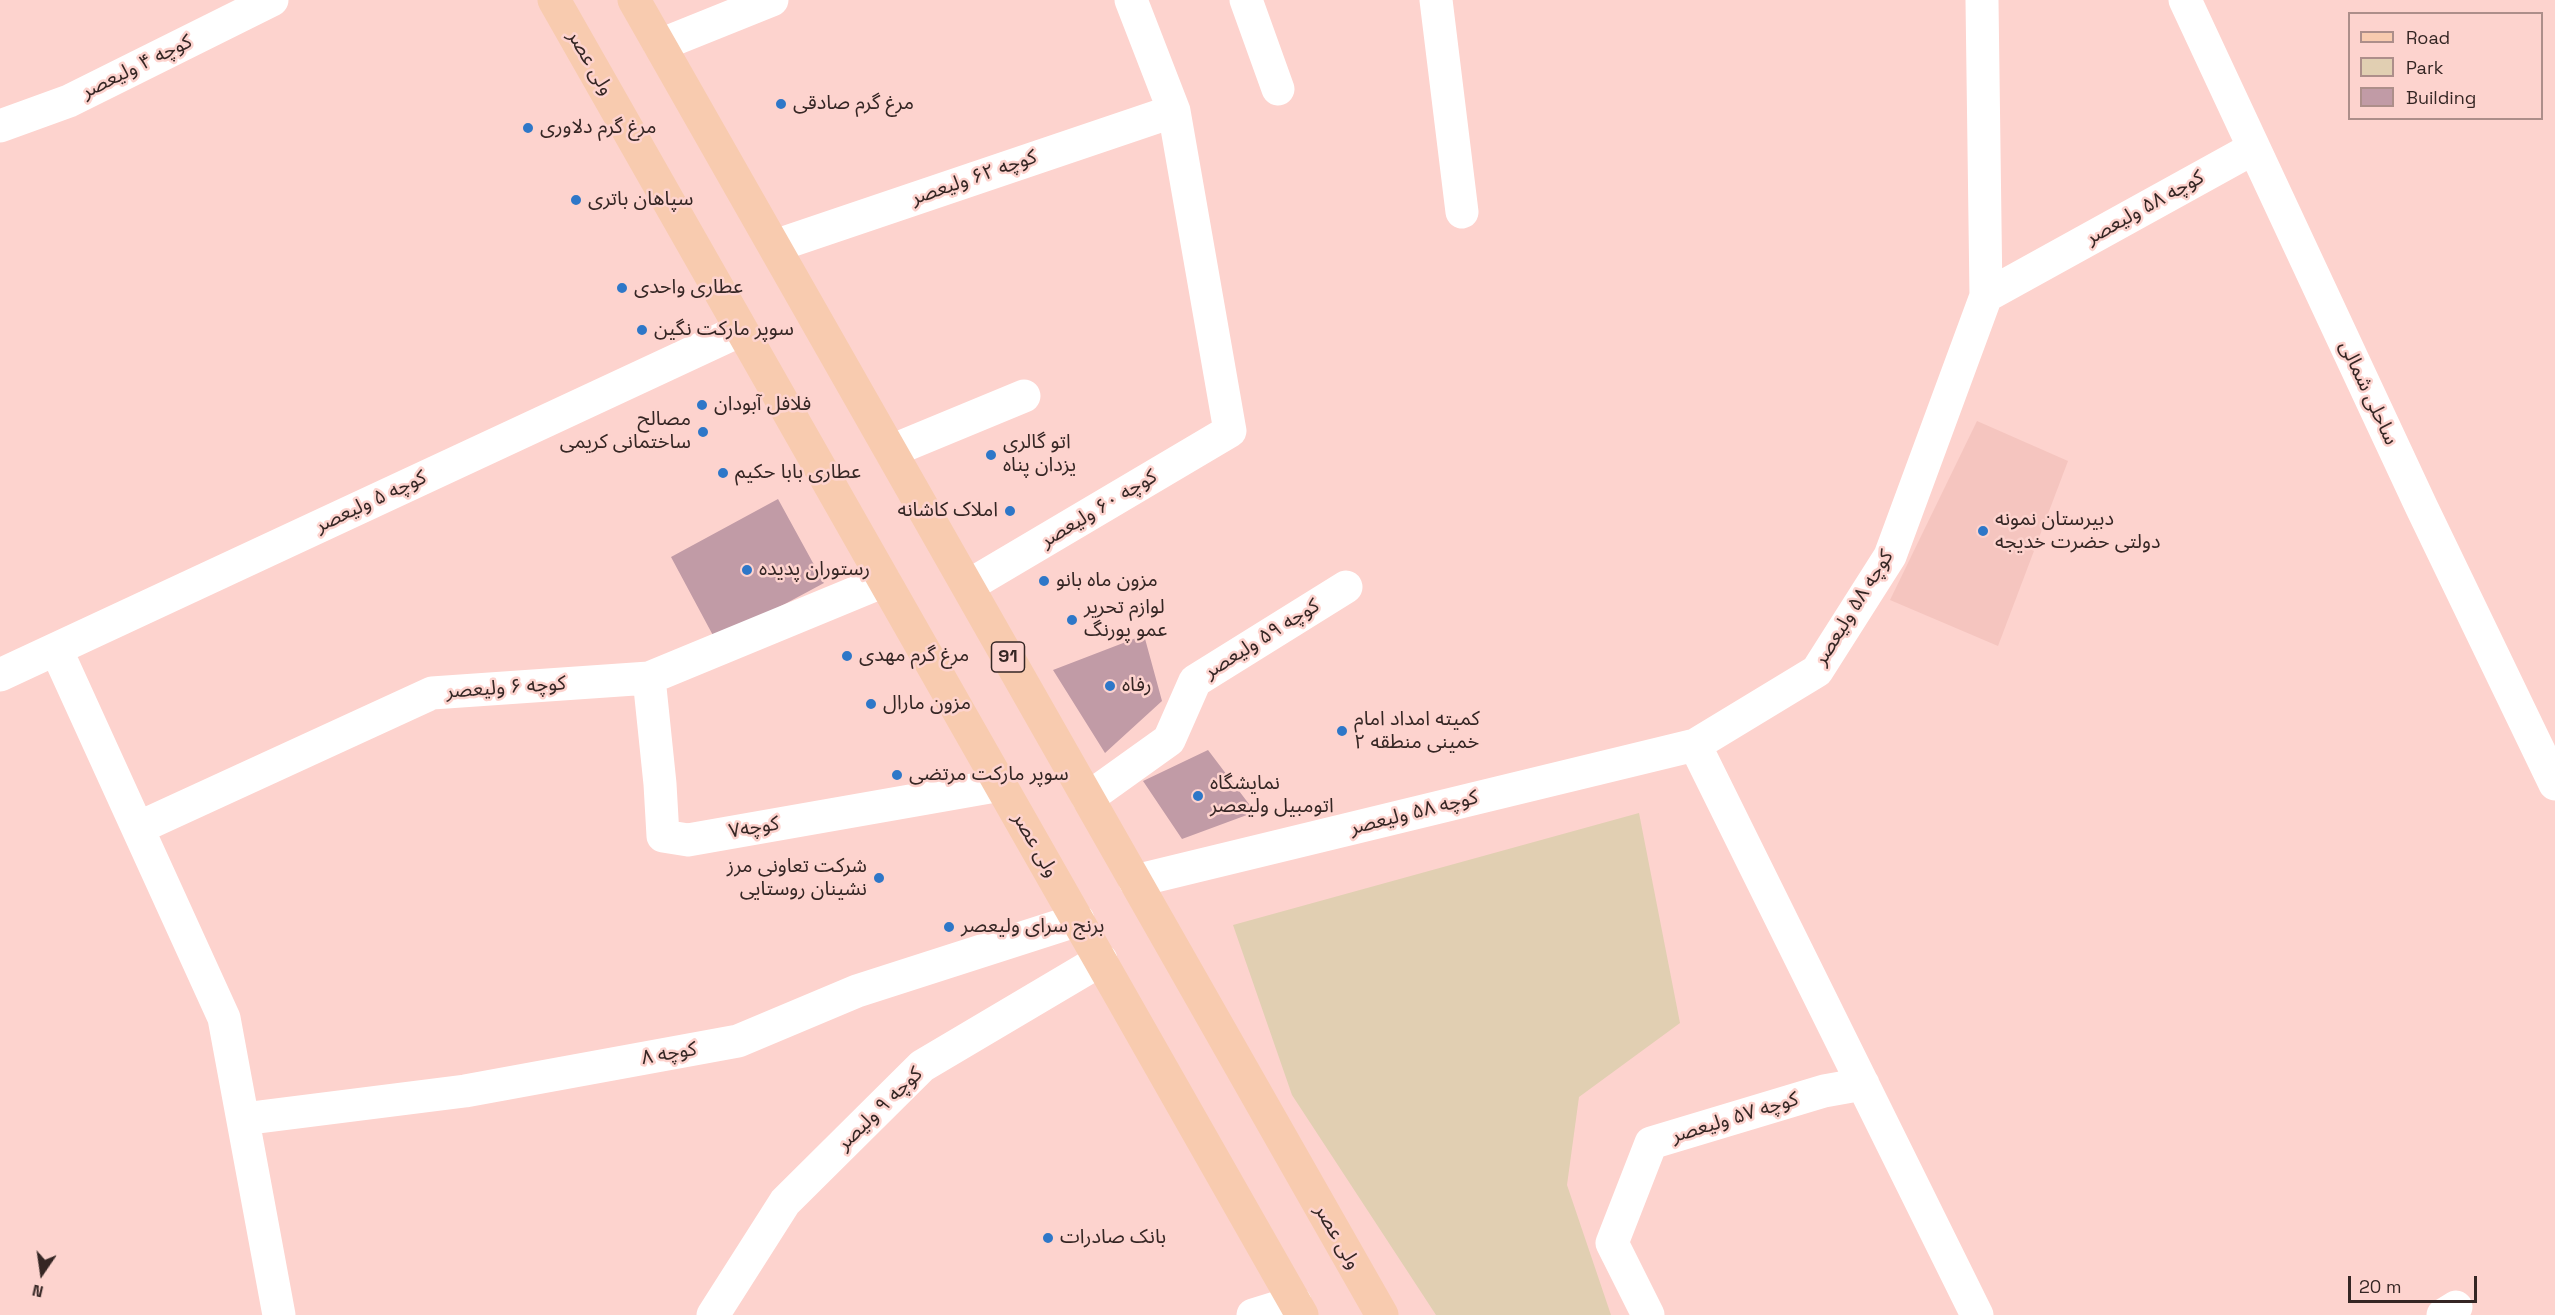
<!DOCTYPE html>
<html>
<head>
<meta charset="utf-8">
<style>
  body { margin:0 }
  #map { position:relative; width:2555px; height:1315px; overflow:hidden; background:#fdd3ce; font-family:"Space Grotesk",sans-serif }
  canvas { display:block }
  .legend { position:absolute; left:2348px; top:12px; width:195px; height:108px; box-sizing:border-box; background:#fdd3ce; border:2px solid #ad8e8a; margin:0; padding:8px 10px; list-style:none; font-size:18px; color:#352624 }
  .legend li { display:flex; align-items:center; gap:12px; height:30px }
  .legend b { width:30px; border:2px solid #ad8e8a }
  .north { position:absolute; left:12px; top:1243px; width:60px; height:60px; -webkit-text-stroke:4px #fdd3ce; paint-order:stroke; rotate:193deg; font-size:16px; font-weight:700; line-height:24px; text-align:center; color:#352624 }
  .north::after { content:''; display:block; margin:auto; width:21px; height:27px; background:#352624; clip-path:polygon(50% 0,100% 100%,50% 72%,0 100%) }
  .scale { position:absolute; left:2348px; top:1276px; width:129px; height:27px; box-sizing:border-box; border:3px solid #352624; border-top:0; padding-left:8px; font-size:18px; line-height:21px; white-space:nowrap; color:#352624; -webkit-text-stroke:4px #fdd3ce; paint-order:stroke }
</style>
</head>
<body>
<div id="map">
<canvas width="2555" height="1315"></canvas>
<ul class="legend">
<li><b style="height:8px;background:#f8cbaf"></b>Road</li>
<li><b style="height:16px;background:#e1cfb2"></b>Park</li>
<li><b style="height:16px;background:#c19ba6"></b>Building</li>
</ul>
<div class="north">N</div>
<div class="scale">20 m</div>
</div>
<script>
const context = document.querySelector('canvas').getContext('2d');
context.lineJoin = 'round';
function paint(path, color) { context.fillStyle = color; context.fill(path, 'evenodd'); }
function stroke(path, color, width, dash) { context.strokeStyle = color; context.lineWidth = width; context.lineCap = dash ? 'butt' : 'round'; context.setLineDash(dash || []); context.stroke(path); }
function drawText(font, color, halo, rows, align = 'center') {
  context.font = font + ' "Space Grotesk","Noto Sans Arabic",sans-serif'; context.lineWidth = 5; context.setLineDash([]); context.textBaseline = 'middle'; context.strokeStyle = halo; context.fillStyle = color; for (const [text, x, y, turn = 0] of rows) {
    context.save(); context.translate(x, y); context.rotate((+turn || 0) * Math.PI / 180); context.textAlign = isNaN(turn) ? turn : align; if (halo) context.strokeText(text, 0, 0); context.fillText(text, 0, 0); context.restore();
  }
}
const built = new Path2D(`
  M1977,421L2068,461L1998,646L1890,600Z`);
const green = new Path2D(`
  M1639,813L1680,1023L1579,1097L1567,1185L1611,1315H1436L1292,1095L1233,925Z`);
const building = new Path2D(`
  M778,499L824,583L716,641L671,557Z
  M1144,635L1162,701L1105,753L1053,670Z
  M1208,750L1255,812L1182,839L1143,781Z`);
const minor = new Path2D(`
  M1246,0L1278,89
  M1436,0L1462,212
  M1982,0L1986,296
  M2185,0L2421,506L2555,784
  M660,45L772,0
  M0,126L69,101L272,0
  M775,246L1174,111
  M891,451L1024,396
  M968,586L1230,431L1174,111L1131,0
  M56,649L224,1018L279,1315
  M0,675L741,330
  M649,678L660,784L663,836L688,840L1001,785
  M1695,745L1977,1315
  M1088,798L1169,740L1195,681L1346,587
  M138,828L432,693L649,678L884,581
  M1135,881L1695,745L1817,671L1890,556L1986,296L2254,148
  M243,1119L465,1091L738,1041L857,991L1078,920
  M713,1315L785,1202L922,1066L1101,960
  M1253,1315L1295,1302
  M1648,1315L1612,1243L1651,1143L1824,1091L1863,1084
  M2443,1315L2456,1307`);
const major = new Path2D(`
  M554,0L1302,1315
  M634,0L1382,1315`);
const markers = [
  [781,104,6,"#2e77c8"],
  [528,128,6,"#2e77c8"],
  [576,200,6,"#2e77c8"],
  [622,288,6,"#2e77c8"],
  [642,330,6,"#2e77c8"],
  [702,405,6,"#2e77c8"],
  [703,432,6,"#2e77c8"],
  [991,455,6,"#2e77c8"],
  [723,473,6,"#2e77c8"],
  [1010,511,6,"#2e77c8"],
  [1983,531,6,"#2e77c8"],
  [747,570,6,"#2e77c8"],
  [1044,581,6,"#2e77c8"],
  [1072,620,6,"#2e77c8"],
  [847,656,6,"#2e77c8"],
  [1110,686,6,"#2e77c8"],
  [871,704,6,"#2e77c8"],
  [1342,731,6,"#2e77c8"],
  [897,775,6,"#2e77c8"],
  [1198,796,6,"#2e77c8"],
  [879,878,6,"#2e77c8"],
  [949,927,6,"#2e77c8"],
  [1048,1238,6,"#2e77c8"]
];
const shields = [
  [1008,657,33]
];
const shieldNames = [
  ["91",1008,657]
];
const streetNames = [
  ["ولی عصر",590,63,60],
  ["کوچه ۴ ولیعصر",137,67,-26],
  ["کوچه ۶۲ ولیعصر",974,178,-19],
  ["کوچه ۵۸ ولیعصر",2145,208,-29],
  ["ساحلی شمالی",2368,393,65],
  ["کوچه ۵ ولیعصر",371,502,-25],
  ["کوچه ۶۰ ولیعصر",1099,509,-31],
  ["کوچه ۵۸ ولیعصر",1854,608,-58],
  ["کوچه ۵۹ ولیعصر",1262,639,-32],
  ["کوچه ۶ ولیعصر",506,688,-4],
  ["کوچه ۵۸ ولیعصر",1414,813,-14],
  ["کوچه۷",754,828,-10],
  ["ولی عصر",1035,845,60],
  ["کوچه ۸",669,1054,-10],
  ["کوچه ۹ ولیصر",880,1109,-44],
  ["کوچه ۵۷ ولیعصر",1735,1118,-17],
  ["ولی عصر",1337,1237,60]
];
const poiNames = [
  ["مرغ گرم صادقی",793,104],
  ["مرغ گرم دلاوری",540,128],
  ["سپاهان باتری",588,200],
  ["عطاری واحدی",634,288],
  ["سوپر مارکت نگین",654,330],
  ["فلافل آبودان",714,405],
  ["مصالح",691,420,"right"],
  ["ساختمانی کریمی",691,443,"right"],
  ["اتو گالری",1003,443],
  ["یزدان پناه",1003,466],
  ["عطاری بابا حکیم",735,473],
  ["املاک کاشانه",998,511,"right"],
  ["دبیرستان نمونه",1995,520],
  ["دولتی حضرت خدیجه",1995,543],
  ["رستوران پدیده",759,570],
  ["مزون ماه بانو",1056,581],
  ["لوازم تحریر",1084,608],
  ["عمو پورنگ",1084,631],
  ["مرغ گرم مهدی",859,656],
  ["رفاه",1122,686],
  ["مزون مارال",883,704],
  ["کمیته امداد امام",1354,720],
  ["خمینی منطقه ۲",1354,743],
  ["سوپر مارکت مرتضی",909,775],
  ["نمایشگاه",1210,784],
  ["اتومبیل ولیعصر",1210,807],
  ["شرکت تعاونی مرز",867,867,"right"],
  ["نشینان روستایی",867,890,"right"],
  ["برنج سرای ولیعصر",961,927],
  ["بانک صادرات",1060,1238]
];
paint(built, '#f5c5bf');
paint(green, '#e1cfb2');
paint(building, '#c19ba6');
stroke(minor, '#fff', 33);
stroke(major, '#f8cbaf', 33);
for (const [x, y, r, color] of markers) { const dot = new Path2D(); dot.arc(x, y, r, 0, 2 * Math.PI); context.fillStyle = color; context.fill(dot); stroke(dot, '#fdd3ce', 2); }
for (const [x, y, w] of shields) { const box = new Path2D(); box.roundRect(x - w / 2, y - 15, w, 30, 4.5); context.fillStyle = '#fdd3ce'; context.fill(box); stroke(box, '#352624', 1.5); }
drawText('bold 18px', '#352624', null, shieldNames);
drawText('20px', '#352624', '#fdd3ce', streetNames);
drawText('20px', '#352624', '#fdd3ce', poiNames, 'left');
</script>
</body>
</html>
